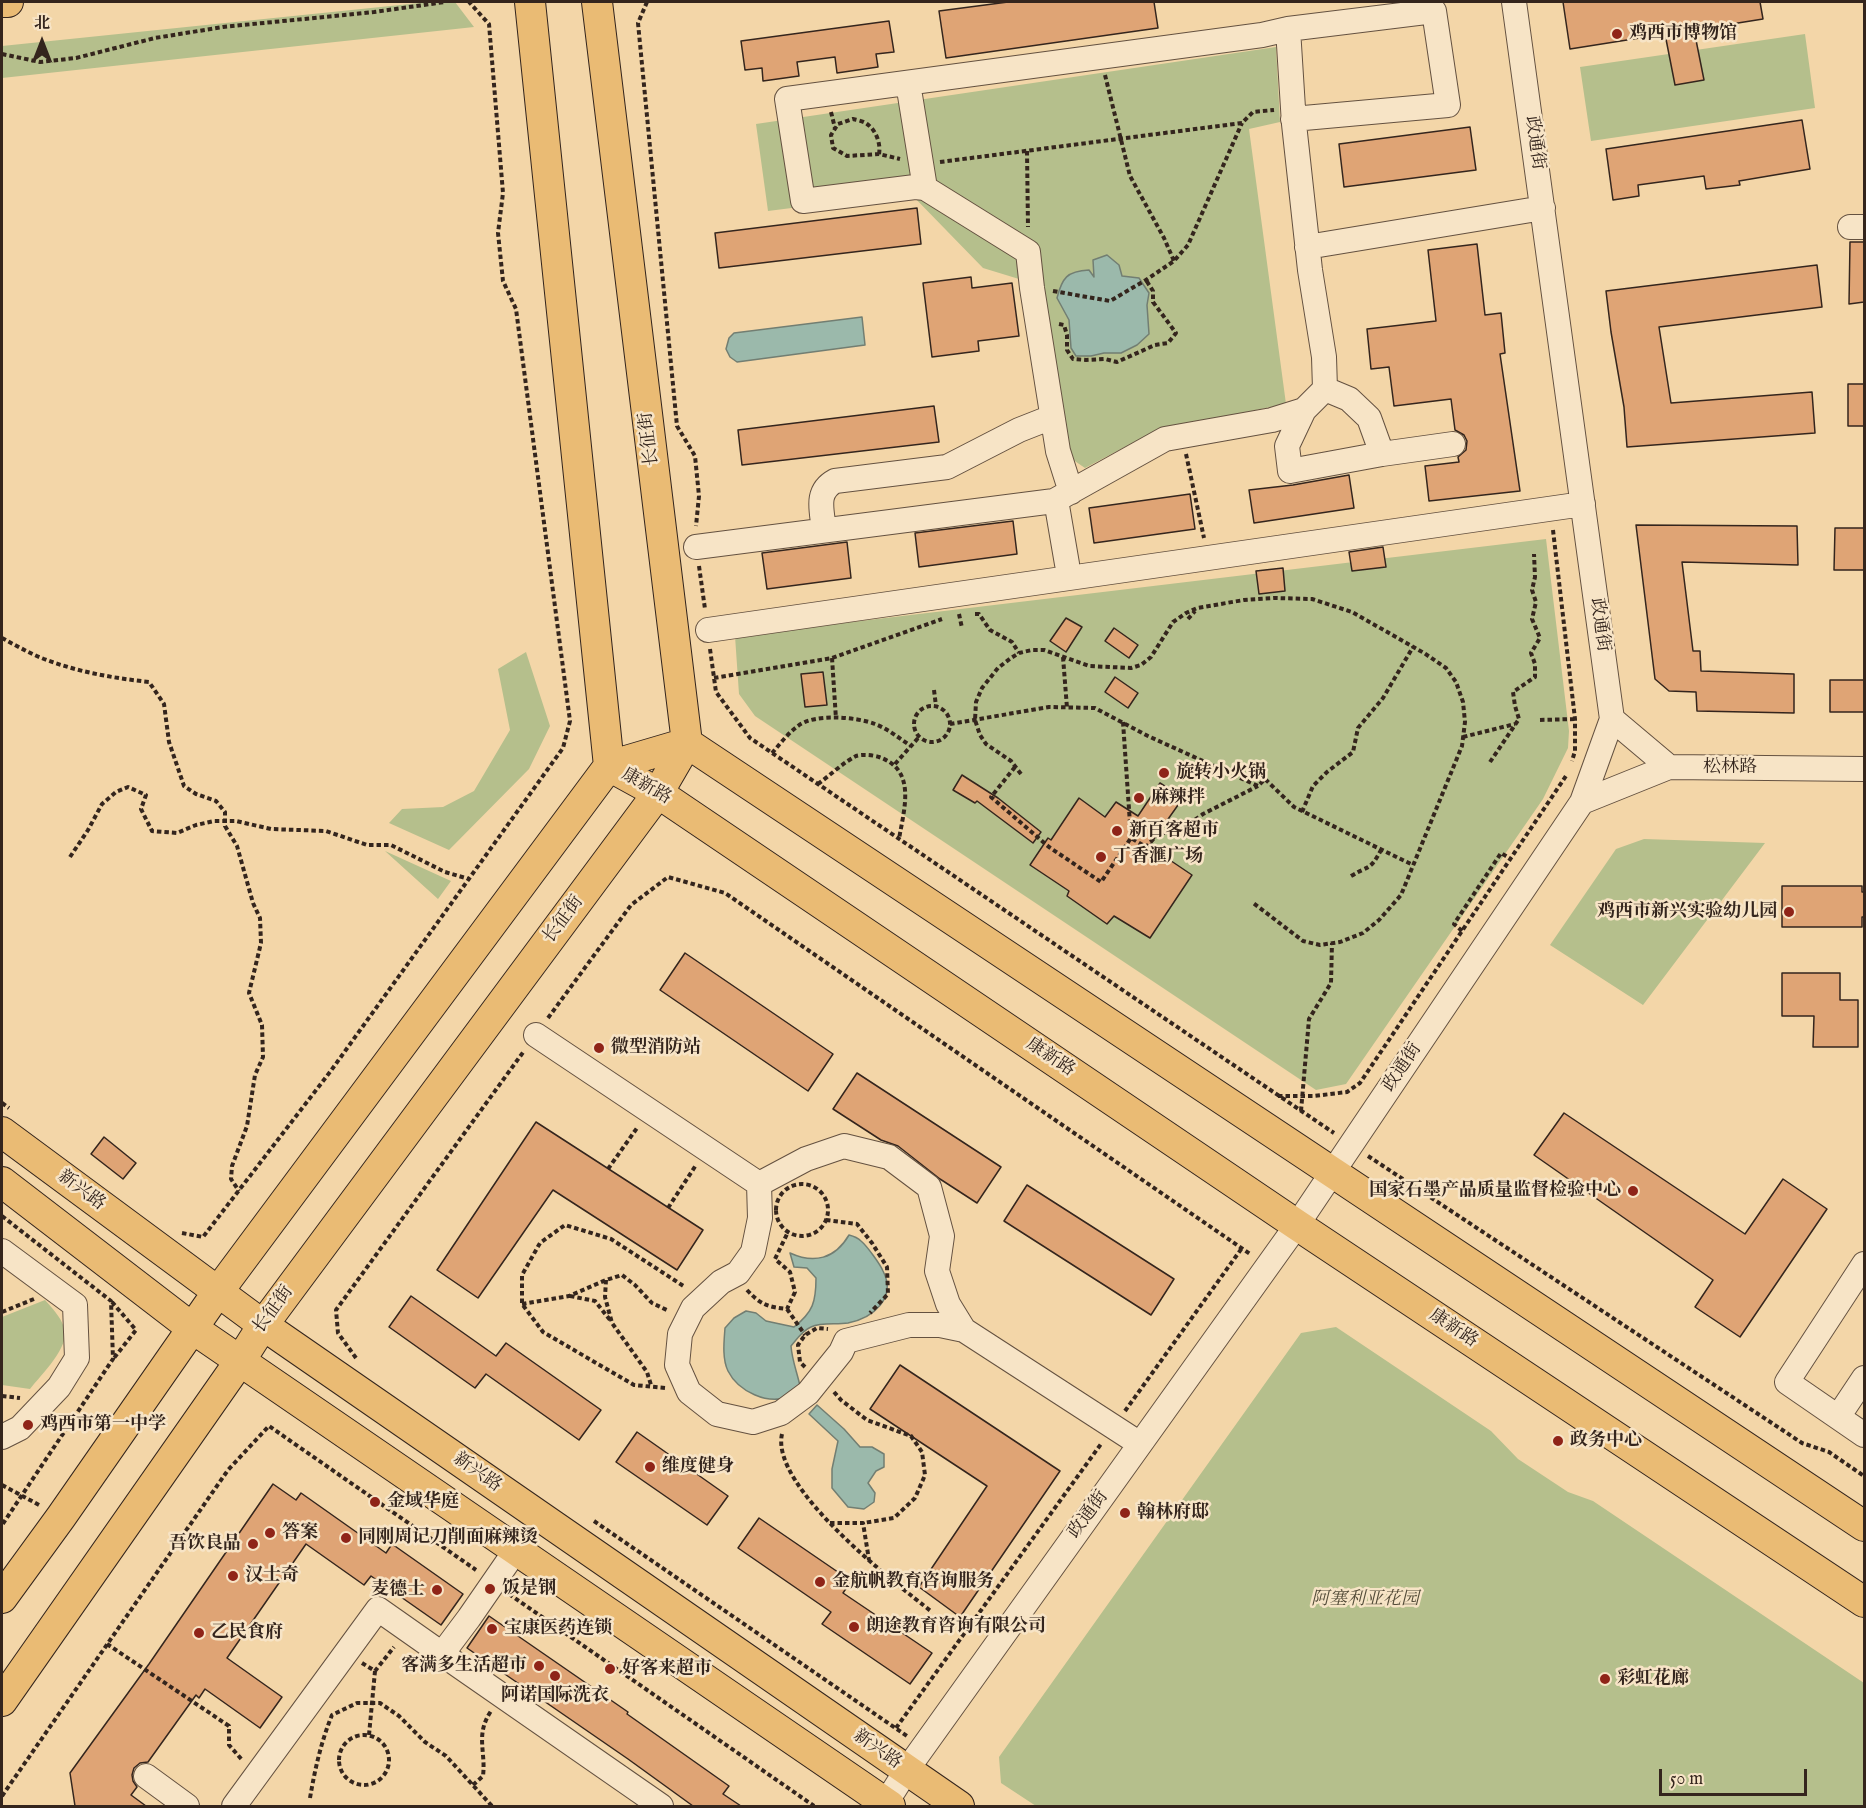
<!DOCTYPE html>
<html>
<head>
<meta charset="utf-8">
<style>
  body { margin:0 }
  #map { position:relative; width:1866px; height:1808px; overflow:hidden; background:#f3d6a8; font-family:"IM FELL English","Noto Serif SC",serif }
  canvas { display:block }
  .frame { position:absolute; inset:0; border:3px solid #34251d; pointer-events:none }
  .north { position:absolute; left:12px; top:12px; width:60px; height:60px; -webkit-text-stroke:4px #f7e4c6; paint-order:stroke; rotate:0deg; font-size:16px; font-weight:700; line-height:24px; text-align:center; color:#34251d }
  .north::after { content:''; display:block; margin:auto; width:21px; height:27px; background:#34251d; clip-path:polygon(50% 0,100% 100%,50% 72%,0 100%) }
  .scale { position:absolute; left:1659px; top:1769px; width:148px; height:27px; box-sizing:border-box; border:3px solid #34251d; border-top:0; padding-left:8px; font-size:18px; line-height:21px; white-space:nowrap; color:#34251d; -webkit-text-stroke:4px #f7e4c6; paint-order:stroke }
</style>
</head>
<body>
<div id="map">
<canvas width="1866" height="1808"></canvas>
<div class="frame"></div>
<div class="north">北</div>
<div class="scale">50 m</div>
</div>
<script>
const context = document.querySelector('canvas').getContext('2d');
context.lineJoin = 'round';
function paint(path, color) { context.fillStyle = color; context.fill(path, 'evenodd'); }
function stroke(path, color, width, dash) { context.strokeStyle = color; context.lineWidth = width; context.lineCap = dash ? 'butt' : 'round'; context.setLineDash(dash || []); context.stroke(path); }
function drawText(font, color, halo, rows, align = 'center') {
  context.font = font + ' "IM FELL English","Noto Serif SC",serif'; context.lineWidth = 5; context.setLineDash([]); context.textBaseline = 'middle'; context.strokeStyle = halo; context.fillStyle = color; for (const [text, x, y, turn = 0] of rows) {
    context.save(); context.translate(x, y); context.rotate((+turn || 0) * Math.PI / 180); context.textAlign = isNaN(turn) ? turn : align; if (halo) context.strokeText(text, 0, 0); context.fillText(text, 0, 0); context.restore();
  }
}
const green = new Path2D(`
  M429,2H455L474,27L2,78V46Z
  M1805,34L1815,108L1591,141L1580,67Z
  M1276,47L1280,122L1249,129L1286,404L1157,430L1085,468L1063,453L1019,279L983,268L910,193L768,211L756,124Z
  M1546,539L1569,731L1568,748L1543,799L1346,1084L1316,1090L755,716L739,694L735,636Z
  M526,652L550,726L529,769L449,850L389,823L402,809L443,807L474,791L510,730L498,669Z
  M1644,839L1765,843L1643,1005L1550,945L1616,849Z
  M385,851L451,881L438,899Z
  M45,1300C52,1308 61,1317 64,1328C71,1346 41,1375 30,1389L2,1385V1317Z
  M1336,1327L1491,1431L1518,1459L1568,1492L1593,1501L1864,1683V1806H1036L1001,1783L999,1757L1301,1333Z`);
const water = new Path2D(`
  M1107,255L1119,265L1122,276L1139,278L1149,293L1147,305L1149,334L1137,345L1121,353H1104L1091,356H1076L1071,348L1069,320L1057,298C1062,278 1067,271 1089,270L1094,277L1093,260Z
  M862,317L865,345L737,362L730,357L726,349L729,338L734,333Z
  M849,1235C853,1236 858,1238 861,1241C867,1246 880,1264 883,1271C897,1298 873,1318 848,1323C836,1325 822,1322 811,1327C803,1330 796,1340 791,1346C792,1360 797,1372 800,1386C797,1389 794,1394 790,1396C768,1406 738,1391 728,1371C722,1359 724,1341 725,1328L734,1318L746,1311L756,1313L766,1321L794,1327C813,1312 816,1302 816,1278L807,1268L794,1267L790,1253C814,1264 835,1259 849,1235Z
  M817,1405L844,1429L860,1447H872L884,1454V1467L876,1471L868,1483L875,1493L874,1502L864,1509L848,1507L832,1488V1469L838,1441L809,1414Z`);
const building = new Path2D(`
  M1008,2H1154L1158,28L946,58L939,11Z
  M1563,2H1760L1763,19L1694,30L1704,80L1675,85L1665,34L1570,49Z
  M889,21L894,52L876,54L878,67L837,73L835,57L797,62L799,76L763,81L762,68L745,70L741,41Z
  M1802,120L1810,169L1739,181L1740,185L1706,189L1704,176L1638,185L1639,196L1613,200L1606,149Z
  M1470,127L1476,170L1344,187L1339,144Z
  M917,208L921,244L719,268L715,233Z
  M1850,242H1864V302L1849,304Z
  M1477,244L1485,315L1501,313L1505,353L1500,354L1520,491L1429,501L1425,466L1459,462L1458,457L1466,450L1467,441L1464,435L1455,430L1451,399L1394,406L1389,367L1371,369L1367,329L1436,321L1428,250Z
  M1817,265L1822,307L1659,327L1671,403L1812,392L1815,433L1627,447L1624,407L1611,332L1606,291Z
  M971,277L972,288L1012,283L1019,336L978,341L979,351L932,357L923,283Z
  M1848,384H1864V426H1848Z
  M934,406L939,442L742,465L738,430Z
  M1349,475L1354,508L1254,523L1249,490L1293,485Z
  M1190,494L1195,529L1094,543L1089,508Z
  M1013,521L1017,554L919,567L915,533Z
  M1636,525L1797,526L1798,565L1682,562L1693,651H1700L1701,671L1794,674V713L1697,711L1696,692L1669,691L1655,679Z
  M1835,528H1864V570H1834Z
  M847,542L851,578L767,589L762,553Z
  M1383,547L1386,567L1352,571L1349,552Z
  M1283,568L1285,591L1259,594L1256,571Z
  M1066,618L1082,627L1066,652L1050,641Z
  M1114,628L1138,645L1129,658L1105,641Z
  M823,672L827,705L805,707L801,674Z
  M1115,677L1138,693L1128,708L1105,692Z
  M1830,680H1864V712H1830Z
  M962,775L998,798L1041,832L1033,843L977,801L975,803L953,790Z
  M1160,783L1183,798L1149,846L1192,875L1150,938L1114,916L1107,924L1067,896L1069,891L1030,865L1048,838L1051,840L1079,798L1105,817L1116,802L1138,816Z
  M1782,886H1862V892H1864V917H1862V927H1782Z
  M685,953L833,1054L808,1091L660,990Z
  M1782,973H1840V1000H1858V1047H1813L1814,1016H1782Z
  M857,1073L1001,1167L977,1203L940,1179L898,1146L881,1140L833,1109Z
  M1564,1113L1745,1234L1783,1179L1827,1209L1740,1337L1695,1307L1713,1280L1534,1155Z
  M536,1122L703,1230L677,1270L553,1190L478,1298L437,1270Z
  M104,1137L136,1163L123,1179L91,1154Z
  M1027,1185L1174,1279L1151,1315L1004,1221Z
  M411,1296L496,1356L506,1343L601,1410L579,1440L486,1374L475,1388L389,1327Z
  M900,1365L1060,1471L960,1617L919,1587L987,1486L870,1409Z
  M637,1432L728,1496L707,1525L616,1462Z
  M273,1484L296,1500L301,1493L386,1553L392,1544L463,1594L441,1625L371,1576L364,1585L306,1544L227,1658L282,1697L260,1728L205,1689L199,1698L196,1695L148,1762L140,1763L134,1768L132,1775L133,1781L137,1787L131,1795L146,1806H75L70,1773L149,1664Z
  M759,1518L851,1581L843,1593L932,1653L910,1684L822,1624L831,1612L738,1548Z
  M489,1616L628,1712L627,1714L729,1786L723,1794L741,1806H693L628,1759L467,1648Z`);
const path = new Path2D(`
  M647,2L638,23L677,426L695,456L699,496L696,526
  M2,54L40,62L76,58L155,38L223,27L374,12L445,2
  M1105,75L1130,176L1164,238L1174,261
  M831,112L835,128
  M1027,151L1028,227
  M879,154C881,144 876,130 867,124C863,121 857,120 853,119L838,124L831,135L833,148L847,156L879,154L900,159
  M940,162L1242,123L1253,112L1274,110
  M1053,291L1110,301L1146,280L1174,261L1188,245L1242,123
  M1059,324L1064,325L1067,335V350L1073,359L1086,360L1105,359L1117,362L1155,345L1168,343L1176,333L1153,302V291L1146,280
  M1186,454L1204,538
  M1553,530L1575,719V751L1572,761
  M699,566L705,609
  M959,614L962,628
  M975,614H979L990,630L1012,642L1019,653
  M1188,619L1195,611
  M2,638C15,645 29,653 44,659C78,672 113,678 149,682L164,704L169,742L184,786L196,794L216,801L225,812V826L237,846L253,903L260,918L261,943L249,993L262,1025L263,1057L255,1075L247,1126L232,1166L231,1179L239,1191
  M710,649L716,692L750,738L1334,1133
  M1063,657L1067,708
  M832,658L836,719
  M714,678L832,658L942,619
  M934,690L936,706
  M914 724a18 18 0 1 1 36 0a18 18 0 1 1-36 0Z
  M1540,720L1575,719
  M950,724L1049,707L1095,708L1148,736L1258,786L1265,779L1294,807L1413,865
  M1463,737L1515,724
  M772,753C780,744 788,733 798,726C814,713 857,717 875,724C888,729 899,738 911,746
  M1490,762L1519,719L1515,706L1513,692L1535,677V664L1531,653L1540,638L1532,619L1536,602L1532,590L1535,577L1534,554
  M895,764L919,737
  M1015,767L991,797L1049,847L1101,882L1131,838L1146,847L1156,836
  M1021,774L1011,761L986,744L980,735L975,720L976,702L982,688L998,668L1011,658L1019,653L1032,650H1044L1089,666L1131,668L1141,665L1151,657L1173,622L1186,613L1197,608L1244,600L1275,598L1312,599L1352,612L1424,653L1446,668L1456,682L1463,702L1465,722L1462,746L1401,895L1379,920L1363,933L1340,942L1320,945L1303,941L1252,902
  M818,784C829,776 844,762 856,756C862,754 873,755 879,757C917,770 904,809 899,839
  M1302,812L1313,786L1327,772L1353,752L1358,728L1383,698L1413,647
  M1189,824L1203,814L1258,786
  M70,857L88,830L102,804L116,792L128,787L146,795L141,809L152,831L177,833L196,825L214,821H236L271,829L326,831L367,845H391L445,872L469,879
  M1351,876C1369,865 1370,871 1381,850
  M1462,931L1454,924L1501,853L1511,859
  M548,1018L631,905L668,877L725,893L1250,1254
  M1278,1096H1314L1347,1092L1360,1083L1566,776
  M2,1103L9,1108
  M1301,1111L1309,1019L1331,983L1332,943
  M1368,1156L1802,1443L1829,1452L1864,1476
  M608,1169L637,1128
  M776 1210a26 26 0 1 1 52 0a26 26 0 1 1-52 0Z
  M668,1208L696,1165
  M2,1216L111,1301L113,1359L2,1525
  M826,1220L857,1224L872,1243L887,1267L888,1294L870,1313
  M182,1233L203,1237L330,1072L563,748L570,721L516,309L503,281L498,233L503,193L489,24L469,2
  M606,1280L605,1297L612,1323L647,1372L651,1385
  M747,1290C760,1304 767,1307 787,1309L795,1292L790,1272L775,1259L788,1232
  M570,1296L595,1301L610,1320
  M112,1302L136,1330L114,1358
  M522,1304L569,1296L606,1280L622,1275L635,1285L652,1303L669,1311
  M787,1309L805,1335
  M2,1312L34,1299
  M356,1358L338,1333L336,1310L524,1051
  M805,1367L800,1362L798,1345L805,1335L817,1328L828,1329
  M665,1388L634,1385L543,1332L522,1304V1275L540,1243L565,1225L611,1239L685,1287
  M834,1392L841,1400L867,1420L911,1436L922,1452L925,1475L915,1498L894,1518L863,1523
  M2,1396L20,1398
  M1125,1411L1242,1248
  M782,1434C770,1487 894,1582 932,1612
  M2,1485L41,1506
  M594,1521L907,1736
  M830,1523H863L869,1560
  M509,1594L814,1806
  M107,1644L229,1726V1745L243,1761
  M362,1663L375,1671L394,1647
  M896,1728L1101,1444
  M369,1735L375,1671
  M339 1760a25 25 0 1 1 50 0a25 25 0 1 1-50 0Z
  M473,1785L483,1776C486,1751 475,1735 491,1711
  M2,1796L228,1470L269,1426L476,1570
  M310,1798C315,1769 321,1742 332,1715L357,1703H380L399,1716L425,1742L446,1756L492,1806`);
const minor = new Path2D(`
  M1288,29L1434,11L1448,105L1293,119
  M908,83L925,188
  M1850,227H1864
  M1307,247L1543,208
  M1325,389L1349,399L1369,418L1382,454L1453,444
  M1304,410L1287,446L1290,471L1382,454
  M1056,500L1067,564
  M824,530C822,510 815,492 835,481L947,467L1019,430L1052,417
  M696,547L1054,501L1165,439L1272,420L1304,410L1325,389L1324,357L1310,270L1294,124L1288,29L1262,35L787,99L803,201L915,187L925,188L1028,252L1032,288L1058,451L1071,492
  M708,630L1583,504
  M1612,719L1669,767L1864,769
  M1582,802L1669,767
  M536,1035L759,1184
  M2,1251L75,1305L77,1358L59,1387L20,1428L2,1437
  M1864,1264L1787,1382L1864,1435
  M964,1330L948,1304L937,1271L942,1236L929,1187L889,1157L844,1146L806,1159L759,1184L760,1218L753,1252L738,1273L721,1282L693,1308L680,1334L677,1365L689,1392L717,1414L753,1422L781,1413L808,1393L841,1352L846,1341L909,1325H940L964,1330L1140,1444
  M1838,1417L1864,1378
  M442,1654L661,1806
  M146,1776L187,1806
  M234,1806L378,1609L442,1654L469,1618L516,1550
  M884,1806L906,1771L1297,1225L1582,802L1612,719L1514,2`);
const major = new Path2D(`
  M2,2H8
  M609,766L658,793L1297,1225L1864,1602
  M609,766L687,743L1864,1526
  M2,1132L263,1325L959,1806
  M2,1182L192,1328L890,1806
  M2,1598L61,1517L217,1293L609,766L530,2
  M2,1701L240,1361L263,1325L658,793L687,743L597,2`);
const pathBridge = new Path2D(`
  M1123,722L1131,838
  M1156,836L1189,824`);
const markers = [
  [1617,34,6,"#8f2418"],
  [1164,773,6,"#8f2418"],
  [1139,798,6,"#8f2418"],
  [1117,831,6,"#8f2418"],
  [1101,857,6,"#8f2418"],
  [1789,912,6,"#8f2418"],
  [599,1048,6,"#8f2418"],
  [1633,1191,6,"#8f2418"],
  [28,1425,6,"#8f2418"],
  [1558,1441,6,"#8f2418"],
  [650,1467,6,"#8f2418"],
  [375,1502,6,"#8f2418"],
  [1125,1513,6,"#8f2418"],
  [270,1533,6,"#8f2418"],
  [346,1538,6,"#8f2418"],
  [253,1544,6,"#8f2418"],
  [233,1576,6,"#8f2418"],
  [820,1582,6,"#8f2418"],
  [490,1589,6,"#8f2418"],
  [437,1590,6,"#8f2418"],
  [854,1627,6,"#8f2418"],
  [492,1629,6,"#8f2418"],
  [199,1633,6,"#8f2418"],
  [539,1666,6,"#8f2418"],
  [610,1669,6,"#8f2418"],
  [555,1676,6,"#8f2418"],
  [1605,1679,6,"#8f2418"]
];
const poiNames = [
  ["鸡西市博物馆",1629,34],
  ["旋转小火锅",1176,773],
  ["麻辣拌",1151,798],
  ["新百客超市",1129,831],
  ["丁香滙广场",1113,857],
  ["鸡西市新兴实验幼儿园",1777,912,"right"],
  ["微型消防站",611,1048],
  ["国家石墨产品质量监督检验中心",1621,1191,"right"],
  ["鸡西市第一中学",40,1425],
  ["政务中心",1570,1441],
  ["维度健身",662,1467],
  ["金域华庭",387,1502],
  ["翰林府邸",1137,1513],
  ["答案",282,1533],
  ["同刚周记刀削面麻辣烫",358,1538],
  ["吾饮良品",241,1544,"right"],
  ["汉士奇",245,1576],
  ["金航帆教育咨询服务",832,1582],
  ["饭是钢",502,1589],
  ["麦德士",425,1590,"right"],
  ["朗途教育咨询有限公司",866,1627],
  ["宝康医药连锁",504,1629],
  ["乙民食府",211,1633],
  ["客满多生活超市",527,1666,"right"],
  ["好客来超市",622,1669],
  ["彩虹花廊",1617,1679],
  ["阿诺国际洗衣",555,1696,"center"]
];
const streetNames = [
  ["政通街",1534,143,82],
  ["长征街",650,439,-97],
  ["政通街",1599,625,82],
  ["松林路",1730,768],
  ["康新路",646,787,30],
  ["长征街",564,920,-53],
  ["康新路",1050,1058,34],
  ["政通街",1403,1068,-56],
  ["新兴路",81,1191,37],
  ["长征街",274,1310,-54],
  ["康新路",1453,1329,34],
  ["新兴路",477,1473,35],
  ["政通街",1089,1515,-54],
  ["新兴路",877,1750,35]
];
const parkNames = [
  ["阿塞利亚花园",1365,1600]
];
paint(green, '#b5bf8c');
paint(water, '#9bb9ab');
stroke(water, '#727e72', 1.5);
paint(building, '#dfa475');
stroke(building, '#34251d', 1.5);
stroke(minor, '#645140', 26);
stroke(major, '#34251d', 32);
stroke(path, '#34251d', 4, [4.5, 3]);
stroke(minor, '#f7e4c6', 24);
stroke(major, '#eabb74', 30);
stroke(pathBridge, '#34251d', 4, [4.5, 3]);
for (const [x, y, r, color] of markers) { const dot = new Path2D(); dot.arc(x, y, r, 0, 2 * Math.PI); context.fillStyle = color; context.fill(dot); stroke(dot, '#f7e4c6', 2); }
drawText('bold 18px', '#34251d', '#f7e4c6', poiNames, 'left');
drawText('18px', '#34251d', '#f7e4c6', streetNames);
drawText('italic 18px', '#544c39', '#f7e4c6', parkNames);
</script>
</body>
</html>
